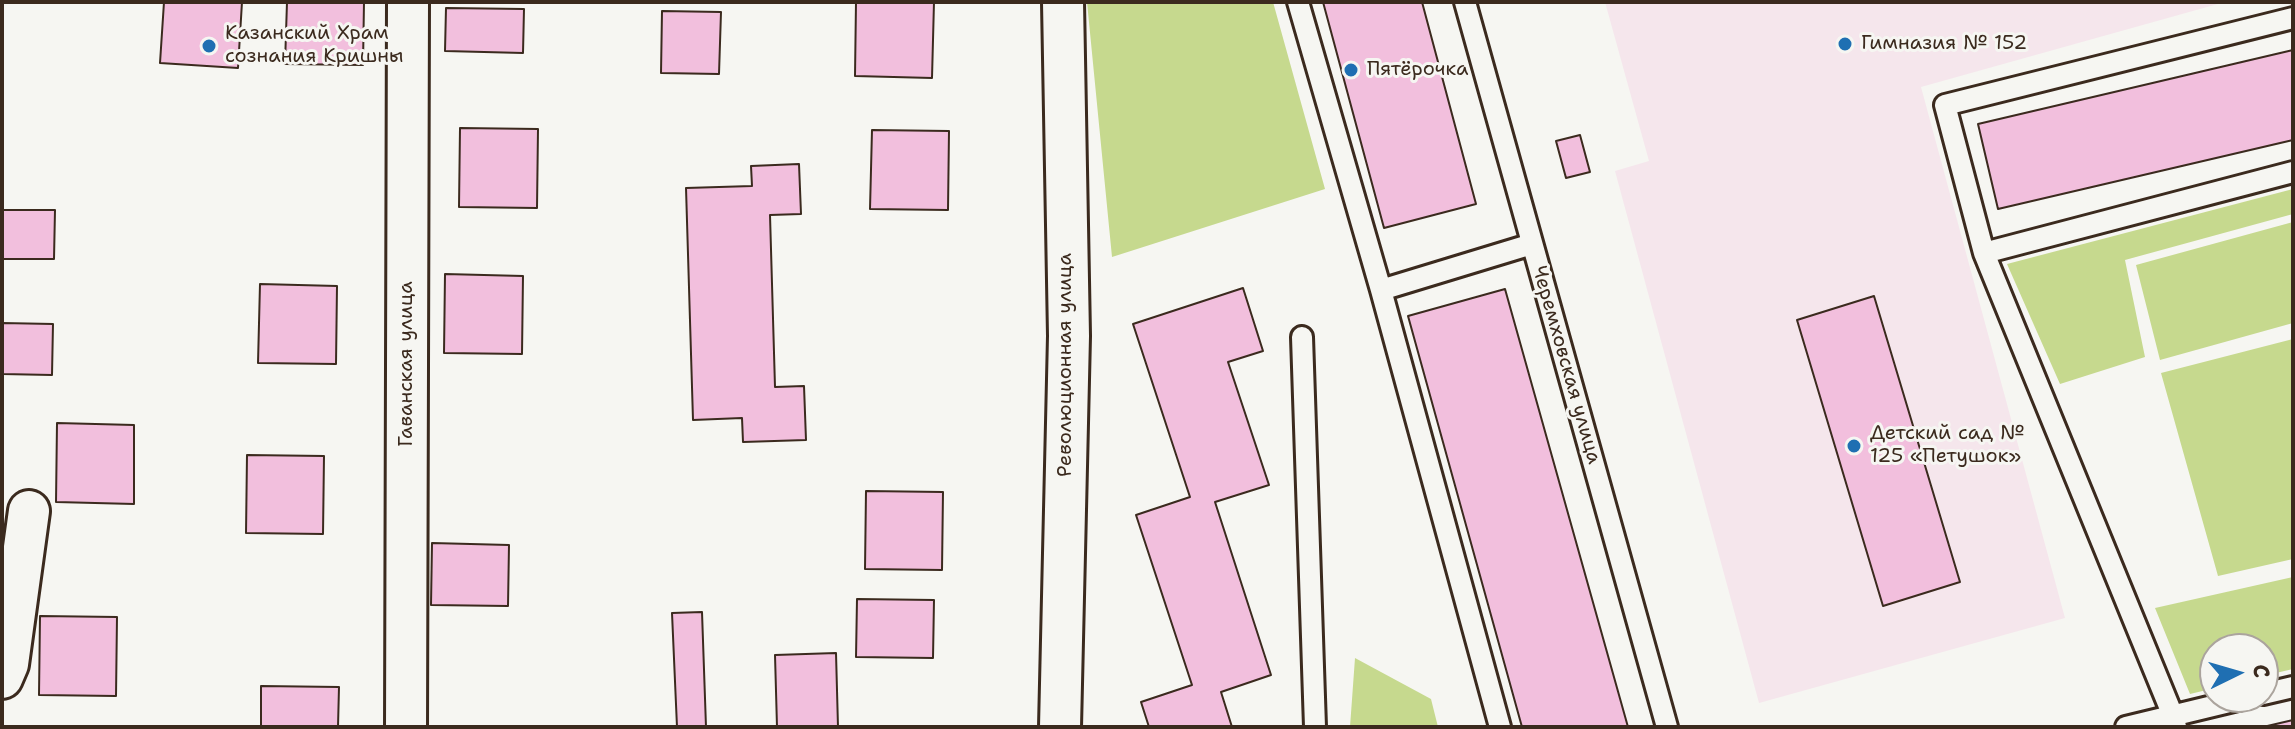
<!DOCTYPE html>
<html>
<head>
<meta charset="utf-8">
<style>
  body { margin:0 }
  #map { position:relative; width:2295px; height:729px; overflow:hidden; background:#f6f6f2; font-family:"Shantell Sans",sans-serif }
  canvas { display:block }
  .frame { position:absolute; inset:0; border:4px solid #3b2a1e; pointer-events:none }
  .north { position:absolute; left:2199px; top:633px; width:80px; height:80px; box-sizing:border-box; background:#f6f6f2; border:2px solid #aba49d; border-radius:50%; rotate:85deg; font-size:22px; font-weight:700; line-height:32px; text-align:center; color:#3b2a1e }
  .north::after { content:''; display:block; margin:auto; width:28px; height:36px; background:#1f6fb2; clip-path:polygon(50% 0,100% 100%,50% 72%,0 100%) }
</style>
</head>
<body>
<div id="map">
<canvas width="2295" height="729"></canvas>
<div class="frame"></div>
<div class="north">С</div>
</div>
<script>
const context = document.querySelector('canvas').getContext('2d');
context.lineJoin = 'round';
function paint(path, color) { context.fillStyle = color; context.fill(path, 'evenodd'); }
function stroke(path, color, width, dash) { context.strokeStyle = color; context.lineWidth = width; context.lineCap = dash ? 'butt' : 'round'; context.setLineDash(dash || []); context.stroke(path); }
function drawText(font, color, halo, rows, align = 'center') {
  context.font = font + ' "Shantell Sans",sans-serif'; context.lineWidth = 6; context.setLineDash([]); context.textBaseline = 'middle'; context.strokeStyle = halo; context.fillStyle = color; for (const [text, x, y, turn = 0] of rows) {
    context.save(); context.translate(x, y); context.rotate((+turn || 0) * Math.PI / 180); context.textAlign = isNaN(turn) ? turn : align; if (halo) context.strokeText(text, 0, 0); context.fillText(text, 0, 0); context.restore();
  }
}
const built = new Path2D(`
  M1605,2H2225L1921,87L2065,618L1759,703L1615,171L1649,161Z`);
const green = new Path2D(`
  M1087,2H1273L1325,189L1112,257Z
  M2293,189V214L2125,260L2145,357L2060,384L2007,264Z
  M2293,222V323L2160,360L2136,265Z
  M2293,339V559L2218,576L2161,373Z
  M2293,577V669L2263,676V649H2215V688L2190,694L2155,608Z
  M1355,658L1431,699L1438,727H1350Z`);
const building = new Path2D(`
  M164,2H242L238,68L160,63Z
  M287,2H364L363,65L285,64Z
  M856,2H934L932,78L855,76Z
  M1323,2H1422L1476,204L1384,228Z
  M446,8L524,9L523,53L445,51Z
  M662,11L721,12L719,74L661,73Z
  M2293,50V140L1998,209L1978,124Z
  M460,128L538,129L537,208L459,207Z
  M872,130L949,131L948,210L870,209Z
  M1580,135L1590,172L1566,178L1556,141Z
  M799,164L801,214L770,215L775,387L804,386L806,440L743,442L742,418L693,420L686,188L752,186L751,166Z
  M2,210H55L54,259H2Z
  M445,274L523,276L522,354L444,353Z
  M260,284L337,286L336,364L258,363Z
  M1243,288L1263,351L1228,362L1269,485L1215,502L1271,675L1221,692L1232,727H1149L1141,702L1192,685L1136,515L1190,497L1133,324Z
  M1505,289L1628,727H1522L1408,316Z
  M1874,296L1960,582L1883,606L1797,320Z
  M2,323L53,324L52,375L2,374Z
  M57,423L134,425V504L56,502Z
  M247,455L324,456L323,534L246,533Z
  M866,491L943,492L942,570L865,569Z
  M432,543L509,545L508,606L431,605Z
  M857,599L934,600L933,658L856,657Z
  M702,612L706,727H677L672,613Z
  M40,616L117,617L116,696L39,695Z
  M836,653L838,727H777L775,655Z
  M261,686L339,687L338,727H261Z
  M2293,720V727H2263Z`);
const lane = new Path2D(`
  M1298,2L1381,290L1500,727
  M1465,2L1667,727
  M1984,253L2293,172
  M1381,290L1532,244
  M1302,337L1315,727
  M2263,694L2293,687
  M2126,727L2250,697
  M2176,727L2173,716L1984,253L1945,105L2293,18`);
const street = new Path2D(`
  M2,678L8,664L29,511
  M406,727L408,2
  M1060,727L1069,336L1063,2`);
const markers = [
  [1845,44,8,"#1f6fb2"],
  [209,46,8,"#1f6fb2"],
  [1351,70,8,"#1f6fb2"],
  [1854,446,8,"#1f6fb2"]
];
const poiNames = [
  ["Казанский Храм",225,34],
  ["сознания Кришны",225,57],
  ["Гимназия № 152",1861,44],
  ["Пятёрочка",1367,70],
  ["Детский сад №",1870,434],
  ["125 «Петушок»",1870,457]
];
const streetNames = [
  ["Гаванская улица",407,364,-90],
  ["Революционная улица",1066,365,-90],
  ["Черемховская улица",1566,365,74]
];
paint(built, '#f5e6ec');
paint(green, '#c6d98e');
paint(building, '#f2bfdd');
stroke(building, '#3b2a1e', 2);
stroke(lane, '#3b2a1e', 26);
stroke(street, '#3b2a1e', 46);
stroke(lane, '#f6f6f2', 20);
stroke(street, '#f6f6f2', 40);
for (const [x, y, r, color] of markers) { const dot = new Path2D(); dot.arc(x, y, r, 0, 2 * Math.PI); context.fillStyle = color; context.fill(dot); stroke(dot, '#f6f6f2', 3); }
drawText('20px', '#3b2a1e', '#f6f6f2', poiNames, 'left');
drawText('20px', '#3b2a1e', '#f6f6f2', streetNames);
</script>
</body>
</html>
